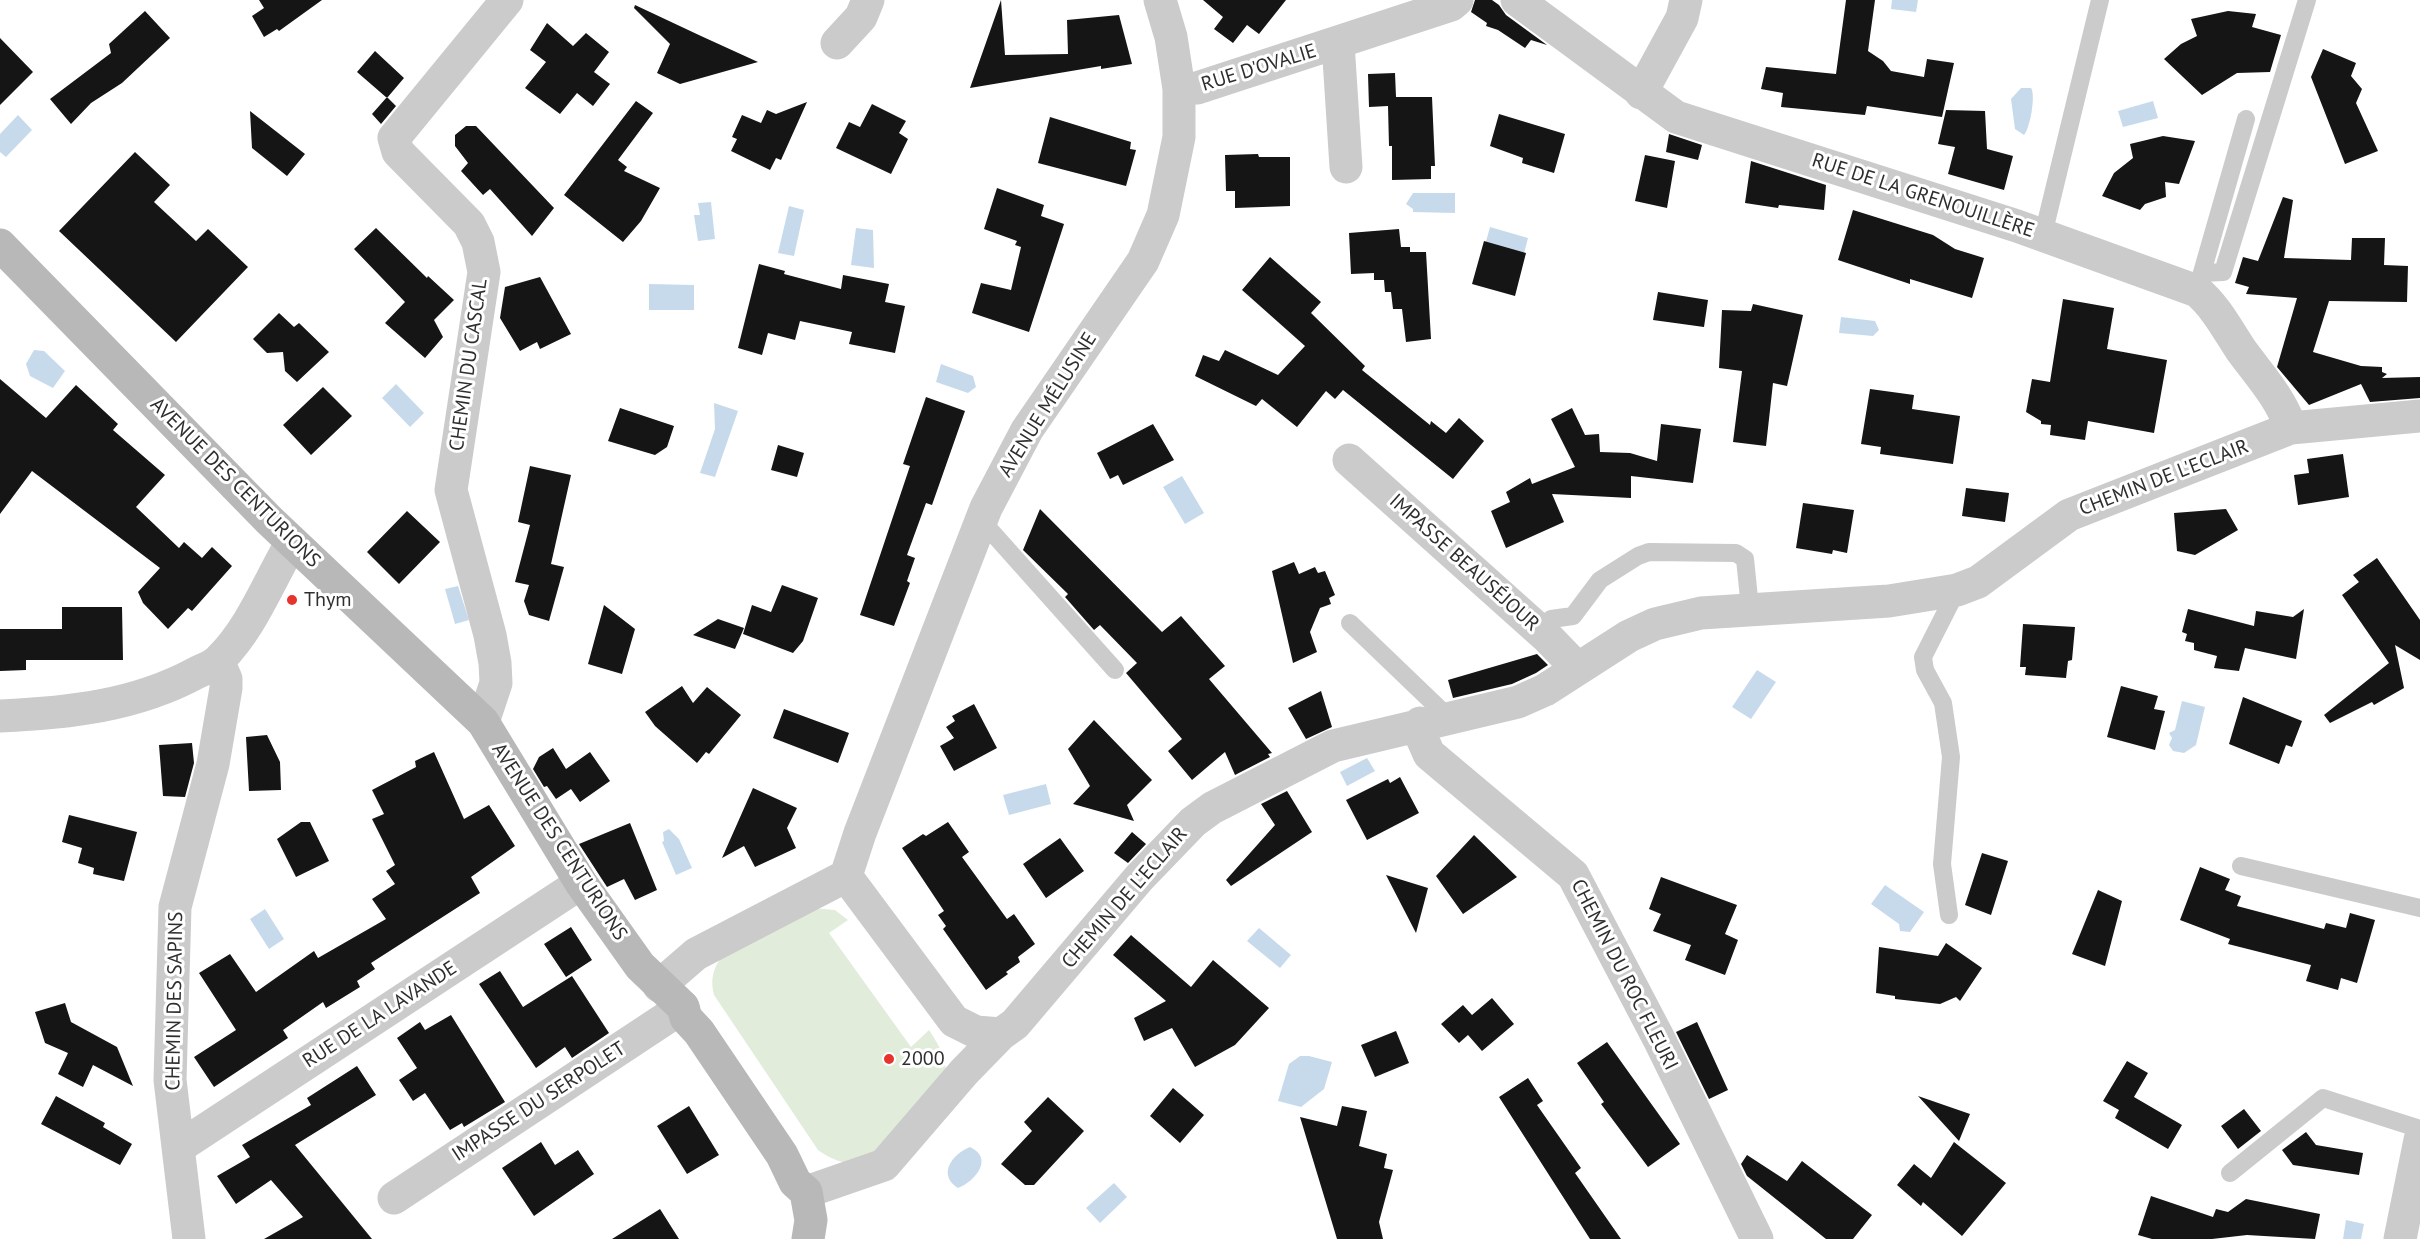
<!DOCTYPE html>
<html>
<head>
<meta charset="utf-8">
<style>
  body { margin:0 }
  canvas { display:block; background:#fff }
</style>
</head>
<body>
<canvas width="2420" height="1239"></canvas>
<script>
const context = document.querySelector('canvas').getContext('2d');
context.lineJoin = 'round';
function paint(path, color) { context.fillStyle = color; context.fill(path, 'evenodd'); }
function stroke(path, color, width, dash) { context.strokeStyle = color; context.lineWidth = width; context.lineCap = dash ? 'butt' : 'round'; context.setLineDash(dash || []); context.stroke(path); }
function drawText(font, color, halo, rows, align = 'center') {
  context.font = font + ' "PT Sans",sans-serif'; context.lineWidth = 6; context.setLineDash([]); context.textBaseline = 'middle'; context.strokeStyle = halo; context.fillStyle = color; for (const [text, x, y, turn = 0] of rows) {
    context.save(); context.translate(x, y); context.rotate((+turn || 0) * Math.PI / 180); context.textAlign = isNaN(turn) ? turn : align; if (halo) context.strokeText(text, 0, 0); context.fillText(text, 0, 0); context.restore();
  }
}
const green = new Path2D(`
  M813,908L835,910L848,920L829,933L911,1047L929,1030C938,1044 945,1054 946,1072C929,1092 881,1158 857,1162C843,1165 829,1158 818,1150L714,995C710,979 713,969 722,956Z`);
const water = new Path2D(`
  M1892,0H1918L1916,12L1891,9Z
  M2021,88H2031C2036,95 2030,129 2024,135L2015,129L2011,99Z
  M2153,101L2158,118L2123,127L2118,111Z
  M18,115L32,130L6,157L0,152V134Z
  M1413,193H1455V213L1413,212V209L1406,204Z
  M711,202L715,239L698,241L694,215H700L698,203Z
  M789,206L804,210L794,256L778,253Z
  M1490,227L1528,238L1523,257L1485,245Z
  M856,228L873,230L874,268L851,265Z
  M649,284L694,285V310H649Z
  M1841,317L1875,321L1879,330L1873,336L1839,333Z
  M34,350L44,351L65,371L53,388L30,376L26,364Z
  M941,364L973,376L976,387L968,393L936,382Z
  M396,384L424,413L410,427L382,398Z
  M714,403L738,411L715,477L700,473L715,429Z
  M1182,476L1204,513L1185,524L1163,487Z
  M458,586L469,620L455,624L445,589Z
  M1757,670L1776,682L1751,719L1732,707Z
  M2182,701L2205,707L2196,745L2184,753L2173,751L2169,745L2172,738L2169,733L2175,730Z
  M1367,758L1375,771L1347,786L1340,772Z
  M1046,784L1051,804L1009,815L1003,795Z
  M669,829L679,839L692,868L676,875L662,842L664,841L663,832Z
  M1885,885L1924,912L1910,932L1900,931L1899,924L1871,904Z
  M265,909L284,939L269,949L250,919Z
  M1259,928L1291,955L1280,968L1247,941Z
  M1300,1056H1309L1332,1062L1324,1089L1301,1107L1278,1101L1289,1064Z
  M970,1147C994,1158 976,1181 958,1188C937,1175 952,1154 970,1147Z
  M1114,1183L1127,1197L1100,1223L1086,1208Z
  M2346,1220L2364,1224L2361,1239H2343Z`);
const building = new Path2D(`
  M259,0H322L279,31L277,29L264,37L252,16L264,8Z
  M1001,0L1005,55L1068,54L1067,20L1119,15L1132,64L1101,69V66L970,88Z
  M1203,0H1286L1259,34L1247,25L1233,43L1214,29L1223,17Z
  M1475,0H1492L1499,5L1506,15L1547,45L1531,40L1525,48L1498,30L1486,26L1487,23L1471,12Z
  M1846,0H1875L1868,51L1883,61L1891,71L1924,77L1927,59L1954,63L1942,117L1867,106L1865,115L1781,107L1783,93L1761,89L1766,67L1836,74Z
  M635,5L701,36L758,62L680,84L657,73L670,44L634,8Z
  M145,11L170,38L122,83L91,103L71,124L50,99L111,53L109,44Z
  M2228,11L2256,14L2252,27L2281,35L2270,72L2237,73L2202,95L2164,59L2181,44L2197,36L2191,19Z
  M547,23L573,46L586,33L609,52L594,72L610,84L593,106L577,93L560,114L525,88L546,62L530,50Z
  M0,38L33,72L0,105Z
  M2323,49L2356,63L2351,76L2362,89L2356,103L2378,151L2345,164L2311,77Z
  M375,51L404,78L387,98L357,72Z
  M1395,73L1396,97H1432L1435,166H1431V179L1392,180V146H1389L1388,106L1369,107L1368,74Z
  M387,97L396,106L381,124L372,114Z
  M636,101L653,113L618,160L627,167L624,171L660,188L641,221L623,242L564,195Z
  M807,102L781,160L776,158L770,170L731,151L737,139L732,137L742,115L761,123L767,110L776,114Z
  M872,104L906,121L899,133L908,139L891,174L836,148L849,122L860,127Z
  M1946,110L1985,111L1987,149L2013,156L2004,190L1948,174L1955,147L1938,144Z
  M250,111L305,154L287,176L252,148Z
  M1499,114L1565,134L1554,173L1522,163L1523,158L1490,146Z
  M1050,117L1131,142L1130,149L1136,150L1126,186L1038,163Z
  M466,126H476L554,208L532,236L490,189L483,195L461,171L468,163L455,146V135Z
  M1669,134L1702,145L1698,160L1666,152Z
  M2163,136L2195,141L2179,184L2165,182L2166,197L2145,204L2140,210L2102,196L2114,173L2133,158L2130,144Z
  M135,152L170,185L154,202L196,241L208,229L248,267L176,342L59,231Z
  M1258,154L1259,157H1290V206L1235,208V191H1226L1225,155Z
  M1645,155L1675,161L1667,208L1635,201Z
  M1751,161L1826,185L1824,210L1779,205L1778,208L1745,203Z
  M997,188L1044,205L1041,216L1064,224L1029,332L972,313L981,283L1011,290L1021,247L1015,245L1017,241L984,229Z
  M2283,197L2293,200L2284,258L2351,260L2352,238H2385L2384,265L2408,266L2407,302L2329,301L2313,352L2361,366L2382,367V372L2387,374L2382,378L2420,377V398L2370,402L2361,384L2309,405L2277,367L2297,298L2246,294L2249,287L2235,283L2243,257L2258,261Z
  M1853,210L1933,235L1955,249L1984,258L1972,298L1910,279V284L1838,260Z
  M376,228L427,278L428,276L454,300L434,320L443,337L425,358L385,323L405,302L354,249Z
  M1399,229L1401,247H1410V252H1426L1431,339L1406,342L1402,309H1393L1391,292H1385L1384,280H1374V273L1351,274L1349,233Z
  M1484,241L1526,253L1515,296L1472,284Z
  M1270,257L1321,302L1311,313L1365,366L1362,370L1430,425L1431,421L1446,433L1459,418L1484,441L1453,479L1343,390L1335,399L1326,391L1297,427L1262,399L1256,406L1195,376L1203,355L1219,361L1225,350L1278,375L1305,346L1242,290Z
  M759,264L785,271L784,274L841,289L843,275L889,284L885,302L905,306L895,353L849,344L852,332L800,321L795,340L768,333L762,355L738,348Z
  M540,277L571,334L540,349L537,342L520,351L500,318L505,287Z
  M1658,292L1708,300L1704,327L1653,320Z
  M2063,299L2114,308L2107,349L2167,360L2154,433L2088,421L2085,440L2050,435L2051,425L2041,424V421L2026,412L2032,379L2050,382Z
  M1753,304L1803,315L1787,386L1773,383L1766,446L1733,442L1742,371L1719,368L1722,310L1751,311Z
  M279,313L294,327L299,323L329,352L297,382L285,371L283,352L267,353L253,339Z
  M0,379L46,418L76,385L118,424L113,430L165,475L136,507L179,548L184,542L202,558L212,547L232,566L192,611L188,608L168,629L143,603L138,592L160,568L32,471L0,514Z
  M323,387L352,416L311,455L283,425Z
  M1870,389L1914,395L1912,409L1960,416L1953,464L1880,454L1881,447L1861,444Z
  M926,397L965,411L932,505L926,503L907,555L915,558L907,581L910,583L894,626L860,615L910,466L903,464Z
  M620,408L674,426L667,447L655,455L608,441Z
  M1572,408L1585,435L1599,434L1600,452L1630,453L1657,461L1661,424L1701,429L1693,483L1631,476V498L1552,494L1564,522L1506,548L1491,511L1510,502L1506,492L1530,478L1532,484L1575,467L1551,419Z
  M1153,424L1174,460L1123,485L1118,475L1110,479L1097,453Z
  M778,445L804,453L797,477L771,470Z
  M2343,454L2349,497L2298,505L2294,475L2309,473L2307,459Z
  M530,466L571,475L551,564L564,567L549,621L529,615L524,601L529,585L515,582L530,525L518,522Z
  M1966,488L2009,493L2005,522L1962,516Z
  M1803,503L1854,510L1847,553L1833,550L1832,554L1796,548Z
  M1040,509L1162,632L1181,616L1225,666L1209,679L1272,753L1268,754L1270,757L1235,775L1225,752L1192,780L1168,751L1182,739L1126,673L1137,663L1100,625L1094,630L1065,597L1068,594L1023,550Z
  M2226,509L2238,530L2195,555L2177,551L2174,513Z
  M407,511L440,542L399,584L367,552Z
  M2377,558L2420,620V660L2395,645L2404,688L2374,705L2372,702L2330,723L2324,715L2389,663L2342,595L2359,582L2353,575Z
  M1294,562L1299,574L1315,567L1318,573L1325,571L1335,595L1329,598L1331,604L1320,608L1310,632L1317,652L1293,663L1272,571Z
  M782,585L818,598L803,641L793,653L743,634L752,605L771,612Z
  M604,605L635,629L622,674L588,664Z
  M62,607H122L123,660H26V670L0,671V629H62Z
  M2188,609L2254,626L2256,611L2293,617L2304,609L2296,659L2245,648L2239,671L2214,668L2217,656L2194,650V643L2185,641L2187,634L2182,632Z
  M718,619L744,628L735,649L693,635Z
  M2023,624L2075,627L2072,660L2068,661L2066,678L2025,675L2026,667H2020Z
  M1537,654L1548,665L1536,673L1512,684L1453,698L1448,680Z
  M682,686L693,703L707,687L741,715L709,754L706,752L697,763L655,726L645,712Z
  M2121,686L2158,696L2154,709L2165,711L2155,750L2107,737Z
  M1321,691L1332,727L1306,739L1288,708Z
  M2243,697L2302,721L2292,747L2286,745L2279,764L2229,744Z
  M974,704L997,748L954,771L940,746L954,738L946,727L955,721L952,716Z
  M784,709L849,733L838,763L773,738Z
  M1094,720L1152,780L1127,805L1134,821L1073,804L1090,786L1068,749Z
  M267,735L280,762L281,790L249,791L246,737Z
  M192,743L194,763L185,797L163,796L159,745Z
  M553,748L566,769L590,752L610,781L580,802L571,789L556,799L547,786L544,787L533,769L539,757Z
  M434,752L464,819L489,805L515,846L471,877L480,893L371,963L375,969L357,981L360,987L326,1008L323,1002L283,1030L288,1038L214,1087L194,1057L236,1030L199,973L230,954L256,992L314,951L318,958L386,919L372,899L395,884L386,871L395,865L372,819L384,814L372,790L416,767L415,761Z
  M1400,777L1419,813L1367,840L1346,800L1388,779L1390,783Z
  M753,788L797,808L787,828L796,848L755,867L744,846L722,858Z
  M1287,791L1312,832L1231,886L1226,880L1275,825L1261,804Z
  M69,815L137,832L124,881L93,874L94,868L78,863L82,848L62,842Z
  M301,822H310L329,861L296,877L277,839Z
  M948,822L969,852L962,857L1007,919L1014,914L1035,944L1018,957L1020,962L1006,972L1008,974L986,990L943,929L946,926L938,915L944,911L902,848L923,834L926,836Z
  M630,823L657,890L635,900L624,879L607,887L579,844Z
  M1132,832L1146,844L1128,863L1114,853Z
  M1474,835L1517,877L1463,914L1436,876Z
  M1060,838L1084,871L1046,898L1023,864Z
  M1982,853L2008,861L1991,915L1965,905Z
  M2200,867L2230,879L2225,890L2241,896L2237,906L2324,929L2326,923L2346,928L2350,913L2375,920L2357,983L2341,978L2338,990L2306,981L2311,965L2228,944L2230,939L2180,920Z
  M1386,875L1428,888L1416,933Z
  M1661,877L1737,905L1725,934L1738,940L1725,975L1685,960L1691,945L1653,931L1661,914L1649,909Z
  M2098,890L2122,901L2105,966L2072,954Z
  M571,927L592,960L566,977L544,944Z
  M1131,935L1191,987L1213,960L1269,1008L1235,1045L1195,1067L1172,1028L1144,1041L1134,1018L1166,1001L1113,955Z
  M1946,943L1982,968L1960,1001L1956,997L1940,1004L1895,999V996L1876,993L1879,947L1938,956Z
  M500,971L523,1007L572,976L609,1033L572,1058L565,1047L536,1068L479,984Z
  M1492,998L1514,1024L1482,1051L1468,1035L1459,1043L1441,1024L1463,1005L1472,1015Z
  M65,1003L71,1022L117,1047L133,1086L93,1065L83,1087L58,1074L68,1053L45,1043L35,1012Z
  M451,1015L505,1102L464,1127L462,1123L450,1130L425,1093L413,1101L399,1080L417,1068L397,1038L420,1022L425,1030Z
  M1697,1022L1728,1090L1709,1099L1676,1032Z
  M1396,1031L1409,1063L1375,1077L1361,1045Z
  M1607,1042L1680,1144L1648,1167L1601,1104L1604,1102L1577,1063Z
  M2127,1061L2148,1073L2134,1097L2182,1125L2168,1149L2115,1118L2119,1110L2103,1101Z
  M357,1066L376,1095L295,1145L372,1239H264L303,1217L271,1180L236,1204L217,1176L250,1157L242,1145L311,1105L307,1098Z
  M1528,1078L1543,1101L1537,1105L1581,1168L1575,1173L1621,1239H1590L1499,1097Z
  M1173,1088L1204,1115L1180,1143L1150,1116Z
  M56,1096L105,1123L103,1127L132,1144L120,1165L41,1124Z
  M1918,1096L1970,1114L1959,1141Z
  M1048,1097L1084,1131L1034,1185H1025L1001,1164L1032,1131L1024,1122Z
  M689,1106L719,1155L687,1174L657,1126Z
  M1342,1106L1367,1111L1359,1146L1387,1154L1384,1168L1393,1170L1379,1222L1383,1239H1337L1300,1117L1337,1126Z
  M2244,1109L2261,1131L2238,1149L2221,1126Z
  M2306,1132L2316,1145L2363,1153L2359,1175L2293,1165L2282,1150Z
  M541,1142L555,1165L578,1150L594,1174L534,1216L502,1168Z
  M1954,1142L2006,1183L1962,1236L1923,1202L1921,1206L1897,1185L1914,1164L1931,1178Z
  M1747,1155L1787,1181L1802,1161L1872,1215L1853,1239H1826L1747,1176L1741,1164Z
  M2151,1196L2213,1217L2216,1209L2228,1212L2246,1199L2320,1214L2315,1239L2247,1235L2212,1239H2152L2138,1235Z
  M660,1209L679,1239H612Z`);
const lane = new Path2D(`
  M2043,235L2100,0
  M2202,273L2223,272L2307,0
  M2199,283L2246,119
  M981,520L1115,670
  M1350,623L1448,717
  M1540,631L1551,619L1573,616L1600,580L1638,556L1649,552L1736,553L1745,559L1750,608
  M2241,866L2420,908
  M1949,915L1942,864L1951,757L1943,703L1925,670L1923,657L1957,590
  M2230,1173L2323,1098L2420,1129`);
const street = new Path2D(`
  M1517,0L1676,117L2017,226L2197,291C2216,307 2227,329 2241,350C2260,376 2280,397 2291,428
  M837,43L861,17L868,0
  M1338,43L1346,167
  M1179,89L1197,88L1451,5L1457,0
  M1641,93L1682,18L1686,0
  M1349,460L1548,638L1577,668
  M0,716C68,713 135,706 196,673C204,669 214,666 220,659C252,627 269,581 292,542
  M483,722L496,683L495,663L490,635L451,490L484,272L478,242L469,224L398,152L394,138L507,0
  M1420,723L1422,738L1429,754L1573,875L1659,1039L1757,1239
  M846,876L860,833L986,508L1027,430L1143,261L1163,215L1179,137V89L1171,37L1160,0
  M846,876L954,1021L976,1032L1001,1034
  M659,986L696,954L846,876
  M179,1147L581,883
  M806,1192L884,1165L964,1072L1001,1034L1015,1024L1139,878L1193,822L1212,808L1333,746L1518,702L1545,690L1629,636L1655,624L1701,613L1889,601L1957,590L1978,582L2069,515L2291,428L2420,416
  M394,1198L683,1007
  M189,1239L170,1080L175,907L213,764L226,688V679L218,661
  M2400,1239L2420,1140`);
const secondary = new Path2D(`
  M0,245L269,520L483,722L581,883L640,966L683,1007L686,1018L699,1032L782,1155L795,1182L806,1192
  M806,1192L811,1220L808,1239`);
const markers = [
  [292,600,6,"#e7332d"],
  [889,1059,6,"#e7332d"]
];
const streetNames = [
  ["RUE D'OVALIE",1259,68,-17],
  ["RUE DE LA GRENOUILLÈRE",1923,196,18],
  ["CHEMIN DU CASCAL",469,365,-82],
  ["AVENUE MÉLUSINE",1048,405,-58],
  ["CHEMIN DE L'ECLAIR",2164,478,-21],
  ["AVENUE DES CENTURIONS",235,483,45],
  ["IMPASSE BEAUSÉJOUR",1464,563,42],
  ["AVENUE DES CENTURIONS",559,842,57],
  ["CHEMIN DE L'ECLAIR",1125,898,-49],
  ["CHEMIN DU ROC FLEURI",1624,975,63],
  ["CHEMIN DES SAPINS",175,1001,-89],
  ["RUE DE LA LAVANDE",380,1015,-33],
  ["IMPASSE DU SERPOLET",539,1102,-33]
];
const poiNames = [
  ["Thym",304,600],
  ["2000",901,1059]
];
paint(green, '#e2ecdb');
paint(water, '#c7daec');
paint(building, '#151515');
stroke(lane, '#cbcbcb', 18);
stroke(street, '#cbcbcb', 33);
stroke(secondary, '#b8b8b8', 33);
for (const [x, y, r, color] of markers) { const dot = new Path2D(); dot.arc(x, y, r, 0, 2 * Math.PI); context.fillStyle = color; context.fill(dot); stroke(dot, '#fff', 2); }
drawText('20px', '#2e2e2e', '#fff', streetNames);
drawText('20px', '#2e2e2e', '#fff', poiNames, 'left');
</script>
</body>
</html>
